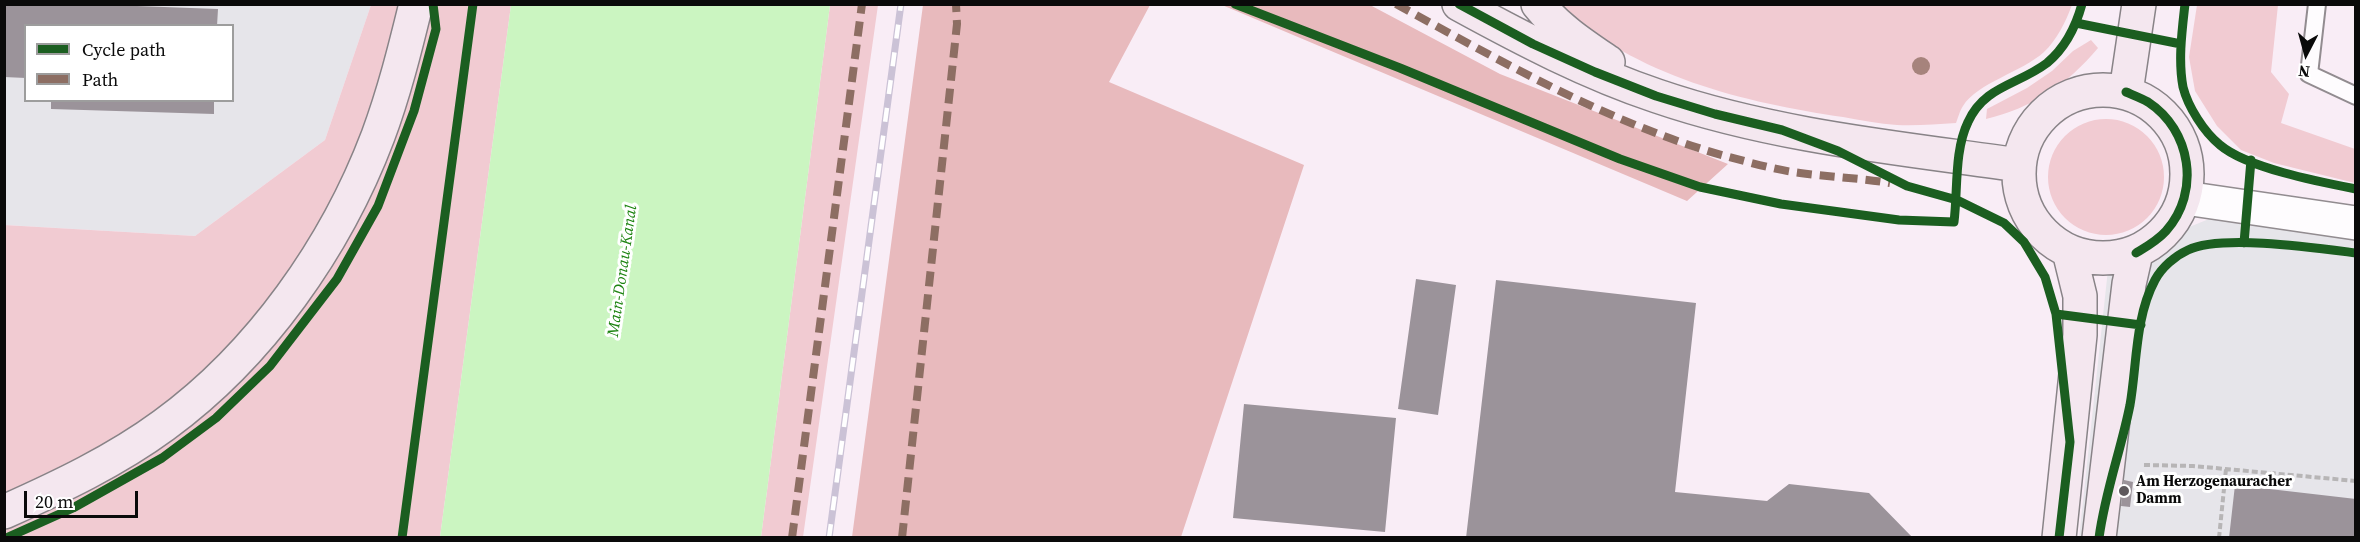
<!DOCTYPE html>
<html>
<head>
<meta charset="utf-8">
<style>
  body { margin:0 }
  #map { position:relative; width:2360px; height:542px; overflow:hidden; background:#f9edf6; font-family:"Source Serif 4",serif }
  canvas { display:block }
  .frame { position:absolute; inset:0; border:6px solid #0a0a0a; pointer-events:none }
  .legend { position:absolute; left:24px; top:24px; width:210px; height:78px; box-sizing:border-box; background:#fff; border:2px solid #9d9d9d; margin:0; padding:8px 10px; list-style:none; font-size:18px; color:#0a0a0a }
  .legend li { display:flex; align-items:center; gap:12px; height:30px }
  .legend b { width:30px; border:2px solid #9d9d9d }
  .north { position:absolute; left:2276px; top:24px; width:60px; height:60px; -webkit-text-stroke:4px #fff; paint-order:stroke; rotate:186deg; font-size:16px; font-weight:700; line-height:24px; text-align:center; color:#0a0a0a }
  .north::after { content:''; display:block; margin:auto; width:21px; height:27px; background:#0a0a0a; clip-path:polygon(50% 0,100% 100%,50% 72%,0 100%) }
  .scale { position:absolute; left:24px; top:491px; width:114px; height:27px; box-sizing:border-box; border:3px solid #0a0a0a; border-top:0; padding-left:8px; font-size:18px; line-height:21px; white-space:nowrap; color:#0a0a0a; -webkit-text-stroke:4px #fff; paint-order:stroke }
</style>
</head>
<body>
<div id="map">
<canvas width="2360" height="542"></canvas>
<div class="frame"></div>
<ul class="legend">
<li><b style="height:8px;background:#1b5e20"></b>Cycle path</li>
<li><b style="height:8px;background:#8d6e63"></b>Path</li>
</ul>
<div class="north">N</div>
<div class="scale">20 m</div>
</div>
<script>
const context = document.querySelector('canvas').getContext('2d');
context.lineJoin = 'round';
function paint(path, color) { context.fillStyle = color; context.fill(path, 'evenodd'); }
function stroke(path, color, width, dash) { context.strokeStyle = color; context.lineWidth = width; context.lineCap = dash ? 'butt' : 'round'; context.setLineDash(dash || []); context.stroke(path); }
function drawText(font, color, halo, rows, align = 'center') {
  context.font = font + ' "Source Serif 4",serif'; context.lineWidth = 6; context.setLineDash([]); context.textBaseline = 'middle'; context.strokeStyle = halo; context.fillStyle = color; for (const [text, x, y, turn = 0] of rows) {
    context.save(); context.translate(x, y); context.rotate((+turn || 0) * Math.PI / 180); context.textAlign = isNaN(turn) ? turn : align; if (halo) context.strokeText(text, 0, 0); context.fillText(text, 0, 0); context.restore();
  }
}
const industrial = new Path2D(`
  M4,5H371L325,140L195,236L5,225ZM26,26H232V100H26Z
  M2243,205L2355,220V537L2079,538L2109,260Z`);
const green = new Path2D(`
  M371,5H511L440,537H5L4,225L195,236L325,140Z
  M830,5H878L803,537H761Z
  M1560,5H2072C2066,21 2057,40 2044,52C2022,72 1977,83 1963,106C1960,110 1958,118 1956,123C1937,124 1917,126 1897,125C1879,124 1861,120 1843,117C1746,103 1633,76 1560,5Z
  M2197,5H2278L2271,72L2289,94L2281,123L2355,149V183L2274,163L2241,150L2217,126L2195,91L2189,57Z
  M2091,40L2098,48C2067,85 2032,108 1986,119L1987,109L2027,88L2052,71L2073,51Z
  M2048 177a58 58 0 1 1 116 0a58 58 0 1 1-116 0Z`);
const forest = new Path2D(`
  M923,5H1150L1109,82L1304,165L1181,537H852Z
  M1222,5H1370L1500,74L1728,164L1687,201Z`);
const water = new Path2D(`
  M511,5H830L761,537H440Z`);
const building = new Path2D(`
  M4,4H83L218,9L217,26H26V78L4,77Z
  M51,100H214V114L51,109Z
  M1416,279L1456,285L1438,415L1398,409Z
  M1496,280L1696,303L1675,492L1767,501L1789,484L1869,493L1913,538H1466Z
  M1244,404L1396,418L1385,532L1233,518Z
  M2124,480L2133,482L2130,507L2121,506Z
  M2235,485L2356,499V538H2229Z`);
const path = new Path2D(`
  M2144,465L2193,466L2356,481
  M2219,538L2226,469`);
const lane = new Path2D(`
  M2317,4L2309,74L2356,96`);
const street = new Path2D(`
  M2185,198L2356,223`);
const secondary = new Path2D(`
  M1459,4C1523,39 1588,73 1657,96C1774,136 1898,148 2019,165
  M1538,4C1557,28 1583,45 1608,62
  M2019 174a84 84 0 1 1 168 0a84 84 0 1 1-168 0Z
  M2126,92L2139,4
  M4,512C60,487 115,461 164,425C260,355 336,247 378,136C394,93 405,49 416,4
  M2059,538L2080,335V296L2069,251
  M2099,538L2129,284L2136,253`);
const rail = new Path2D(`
  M829,538L901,4`);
const quiet = new Path2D(`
  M1396,4C1503,62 1611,125 1729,157C1752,163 1776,170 1800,173C1830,177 1860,178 1890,183
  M792,538L862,4
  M902,538L957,24L956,4`);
const cycleway = new Path2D(`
  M1235,4L1400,68L1620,159L1700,187L1781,204L1899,220L1954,222C1958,190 1954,151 1968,122C1984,86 2018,85 2047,63C2065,48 2076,26 2082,4
  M1459,4L1533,44L1595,72L1656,96L1715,114L1782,130L1838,151L1907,186L1957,200L2004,223L2024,242L2045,277L2056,314L2070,442L2059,538
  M2185,4C2182,31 2178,60 2183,87C2188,107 2204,132 2220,145C2247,168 2320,182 2356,189
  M2076,23L2181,44
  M2126,92C2133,95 2141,98 2148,102C2191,130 2201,192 2166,231C2157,241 2146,247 2136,253
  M2244,243L2251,160
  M2056,314L2141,325
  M6,538L73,508L162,458L216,418L270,366L337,279L378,206L414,111L436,29L433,4
  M402,538L473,4
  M2099,538C2105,492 2121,450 2130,405C2137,365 2135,317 2155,280C2162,267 2175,256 2188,250C2221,234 2317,248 2356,253`);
const trees = [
  [1921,66]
];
const markers = [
  [2124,491,6,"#5e595d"]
];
const poiNames = [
  ["Am Herzogenauracher",2136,482],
  ["Damm",2136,499]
];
const waterNames = [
  ["Main-Donau-Kanal",623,271,-82]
];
paint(industrial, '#e6e5ea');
paint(green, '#f1cbd2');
paint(forest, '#e8babd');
paint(water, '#cbf5c1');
paint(building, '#9b939a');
stroke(lane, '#928c90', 20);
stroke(street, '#928c90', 36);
stroke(secondary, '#888387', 36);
stroke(path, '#b7b5b6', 4, [6, 3]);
stroke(lane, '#fefcfe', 16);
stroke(street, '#fefcfe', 33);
stroke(secondary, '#f4e7ef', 33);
stroke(rail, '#cbc2d6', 7);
stroke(rail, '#fff', 4.5, [14]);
stroke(quiet, '#8d6e63', 8, [15, 8]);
stroke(cycleway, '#1b5e20', 9);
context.fillStyle = '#a6837c';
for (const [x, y] of trees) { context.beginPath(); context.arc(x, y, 9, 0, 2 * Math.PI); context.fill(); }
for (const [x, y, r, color] of markers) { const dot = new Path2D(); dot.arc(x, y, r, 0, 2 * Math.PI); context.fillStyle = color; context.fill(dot); stroke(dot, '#fff', 2); }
drawText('bold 15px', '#0a0a0a', '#fff', poiNames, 'left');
drawText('italic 16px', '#1c8310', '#fff', waterNames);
</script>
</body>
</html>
